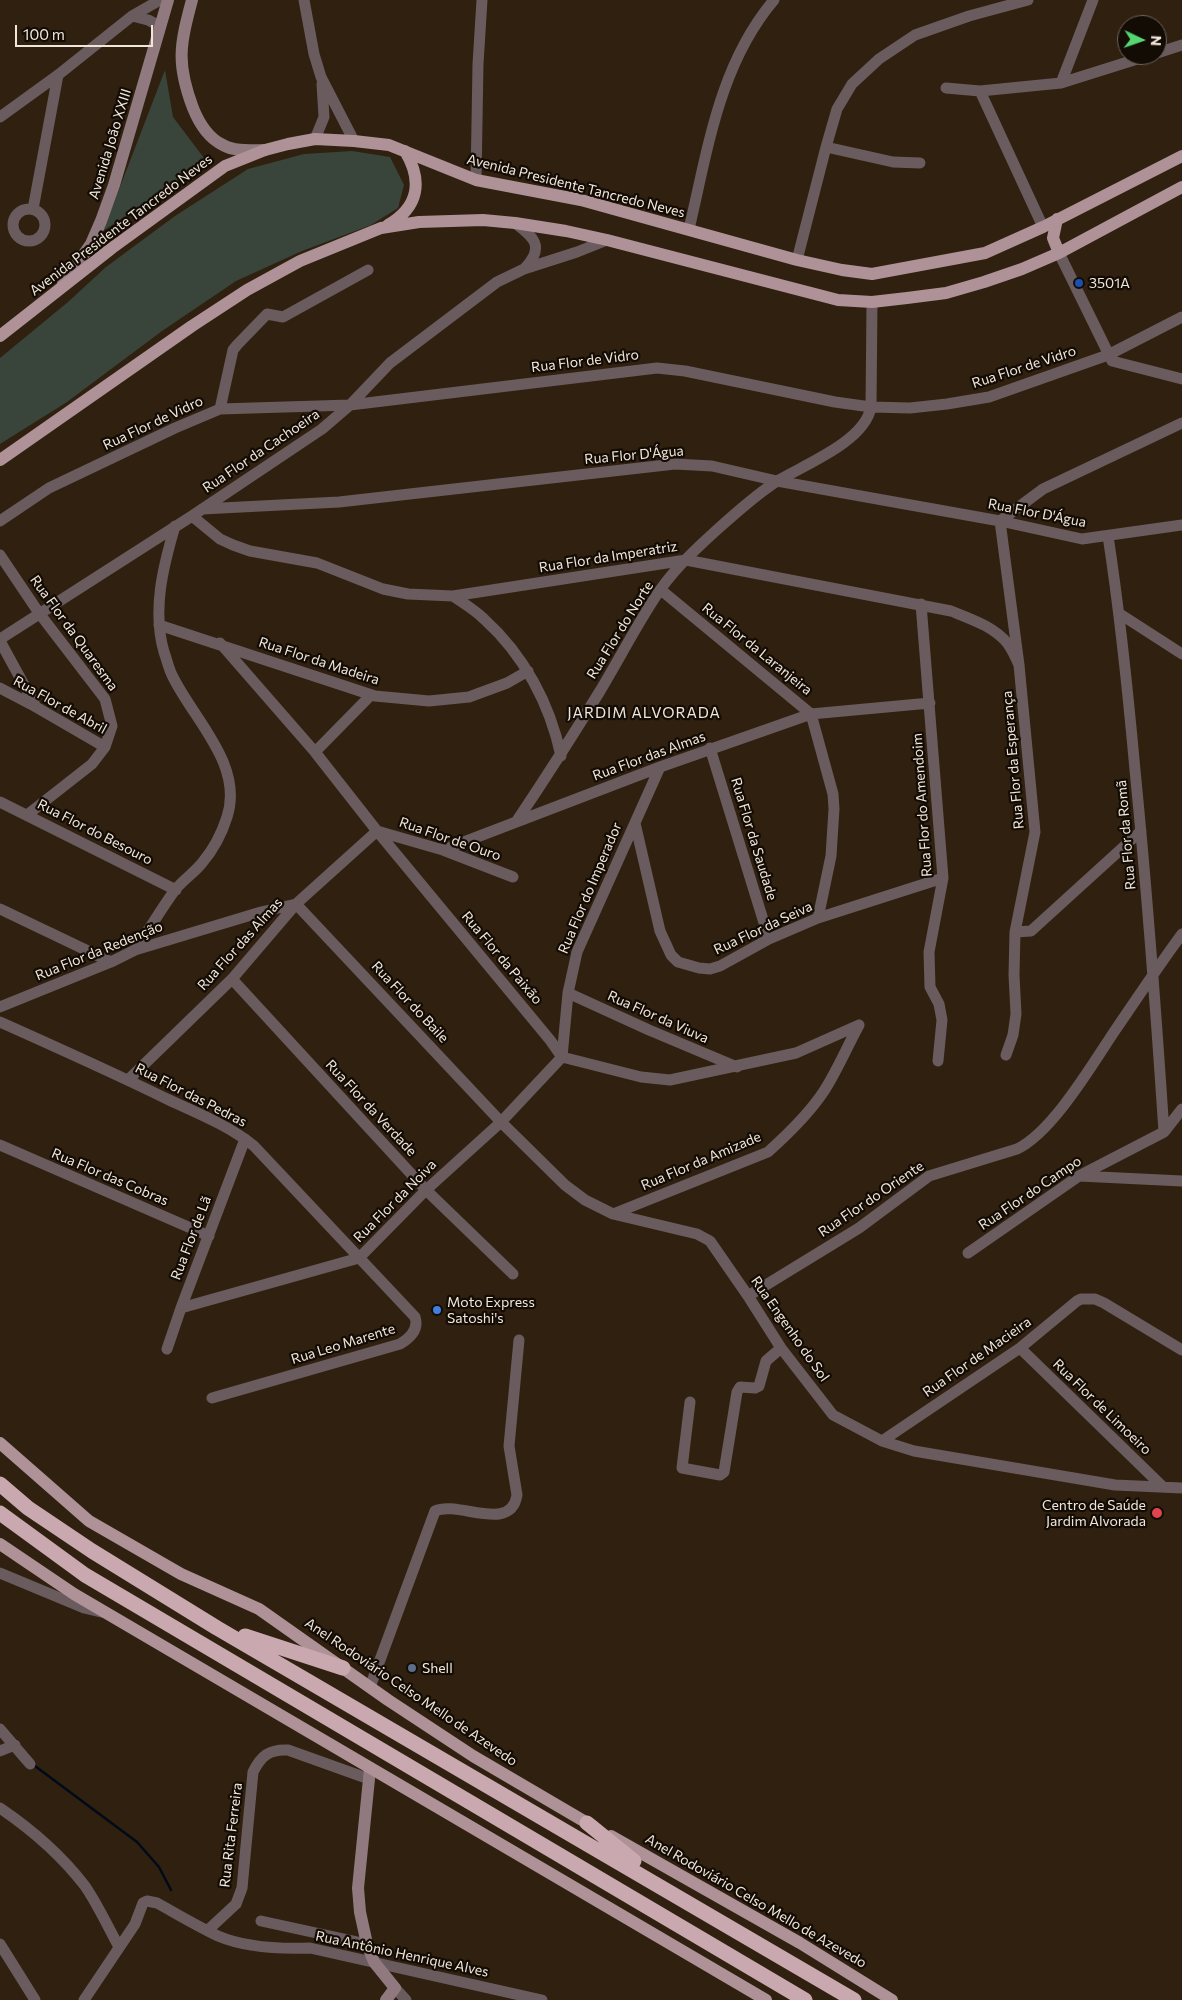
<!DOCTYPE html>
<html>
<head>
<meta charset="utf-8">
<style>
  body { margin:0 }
  #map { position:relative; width:1182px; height:2000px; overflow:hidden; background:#30200f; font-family:Commissioner,sans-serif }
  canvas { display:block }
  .north { position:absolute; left:1117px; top:15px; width:50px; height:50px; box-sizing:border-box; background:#130c05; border:1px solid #6c635b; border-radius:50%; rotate:93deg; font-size:14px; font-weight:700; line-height:20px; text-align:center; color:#f1e6db }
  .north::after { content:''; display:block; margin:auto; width:18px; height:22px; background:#56d671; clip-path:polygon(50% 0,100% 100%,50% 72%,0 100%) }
  .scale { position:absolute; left:15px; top:25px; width:138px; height:22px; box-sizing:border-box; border:2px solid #f1e6db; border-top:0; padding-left:6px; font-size:15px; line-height:18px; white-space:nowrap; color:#f1e6db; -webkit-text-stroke:4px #130c05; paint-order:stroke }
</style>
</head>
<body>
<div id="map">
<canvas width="1182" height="2000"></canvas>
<div class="north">N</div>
<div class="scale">100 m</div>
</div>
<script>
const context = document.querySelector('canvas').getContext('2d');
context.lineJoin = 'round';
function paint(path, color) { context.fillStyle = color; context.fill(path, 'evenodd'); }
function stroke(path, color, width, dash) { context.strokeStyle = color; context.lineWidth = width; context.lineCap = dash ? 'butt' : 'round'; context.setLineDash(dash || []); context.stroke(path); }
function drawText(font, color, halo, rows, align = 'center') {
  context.font = font + ' Commissioner,sans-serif'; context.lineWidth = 4.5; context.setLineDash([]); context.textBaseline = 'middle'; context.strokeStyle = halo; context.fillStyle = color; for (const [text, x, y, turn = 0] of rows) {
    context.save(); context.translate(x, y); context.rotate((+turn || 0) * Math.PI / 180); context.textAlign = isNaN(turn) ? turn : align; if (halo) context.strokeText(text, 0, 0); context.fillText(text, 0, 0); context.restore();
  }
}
const green = new Path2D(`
  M165,70L173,117L207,162L103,231Z
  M352,151L390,157L404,185L398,208L371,225L302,251L236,281L162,331L67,402L0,444V358L68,302L106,267L175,216L248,169L304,154Z`);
const stream = new Path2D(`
  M35,1766L137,1842L159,1867L171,1890`);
const street = new Path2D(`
  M304,0L314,54L321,77L354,141
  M132,16L148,20L160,26
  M1157,53L1182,45
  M1061,83L1093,0
  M946,88L980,91L1061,83L1150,55
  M980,91L1043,227
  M0,117L58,75L132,16L160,0
  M315,139L324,117L322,84
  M826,147L893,162L920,163
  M476,180L478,64L482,0
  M13 225a16 16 0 1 1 32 0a16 16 0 1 1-32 0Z
  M33,209L58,75
  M515,223C534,237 545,247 525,268
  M689,229C708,149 719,65 774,0
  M1059,253L1112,361L1182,379
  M797,260L826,147L837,109L852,84L879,59L915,35L969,16L1028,0
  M220,409L233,350L237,345L267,314L283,317L368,270
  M202,509L339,502L675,464L712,466L777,481L1000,521L1082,539L1182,525
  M192,516L220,539L233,545L250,551L317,563L383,589L408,594L453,596L686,560L951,611C971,619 995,627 1008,644C1013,651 1016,658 1019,665
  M0,521L49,488L175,428L220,409L350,405L657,368L685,371L835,402L871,407L910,408L947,404L989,397L1108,355L1182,317
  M1108,536C1120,614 1128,692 1135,770C1147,891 1156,1011 1164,1132
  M0,555L39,613L105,699L112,726L105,747L92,764L27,815
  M661,590L811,714L833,794L834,809L831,856L818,918
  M453,596C463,603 475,610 484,619C524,655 550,704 561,756
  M921,604L943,878L929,952L930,987L939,1004L942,1020L938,1061
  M1120,614L1182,654
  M159,625L375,696L429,701L469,697L507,683L528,671
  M0,639L192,516L322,429L350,405L390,363L497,282L524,269L577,252L607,240
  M0,641L36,707
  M220,643L315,752L377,831L550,1040L562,1057L641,1077L670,1080L796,1053L859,1025
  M0,688L36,707L105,747
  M710,748L769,939
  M315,752L371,695
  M0,802L176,890
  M516,822C545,779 573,735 600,691C620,658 638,622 660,590C676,567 699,546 720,527C737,512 759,492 779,480C806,464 865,441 871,407L872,302
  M635,823L660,931L671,955L678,962L699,968L710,969L720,966L769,939L818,918L943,878
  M443,850L660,767L811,714L930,703
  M0,909L111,962
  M1015,932L1031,931L1141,831
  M135,950C149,930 161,909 175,890C183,880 194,873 202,863C213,850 222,833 227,817C244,765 194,720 173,677C169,670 167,660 164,652C152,610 163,567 175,526
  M232,979L426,1190L513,1274
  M568,993L649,1030L737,1067
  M0,1007L111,962L135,950L261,912L296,904L501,1122L565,1185L585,1200L613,1214L697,1234L710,1241L748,1296L781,1348L833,1415L882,1441L914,1451L1115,1485L1182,1488
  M0,1022C56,1047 112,1072 167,1099C197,1113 228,1125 254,1146L415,1317C419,1329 410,1338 400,1344L212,1398
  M1006,1055L1013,1035L1016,1014L1014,975L1015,932L1035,832L1019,665L1000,521L1043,489L1182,423
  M562,1057L568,993L577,952L660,767
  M128,1080L232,979L296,904L377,831L443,850L513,877
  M0,1145L209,1236
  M1079,1176L1182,1181
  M613,1214L768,1152C788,1134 809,1114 824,1091C837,1071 847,1047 859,1025
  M968,1253L1079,1176L1164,1132L1182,1109
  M748,1296L859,1228L929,1176L1017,1149C1053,1132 1093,1063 1116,1029C1138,997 1159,965 1182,934
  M181,1308L359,1258L426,1190L501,1122L562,1057
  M1020,1348L1163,1487
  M167,1349L181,1308L245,1139
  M690,1402L682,1468L720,1475L724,1472L737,1392L740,1387L755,1388L759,1386L766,1361L781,1348
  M882,1441L1020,1348L1077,1301L1081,1299H1095L1104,1303L1182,1350
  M0,1573L84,1608L101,1612
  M370,1687L435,1511C458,1500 511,1534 517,1495L509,1446L519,1340
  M0,1729L30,1764
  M0,1751L15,1745
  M0,1808C31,1829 62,1856 85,1886C98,1905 108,1927 119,1947
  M261,1921L367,1944
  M208,1930L236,1904L242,1888L253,1772C261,1756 269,1749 288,1750L369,1779
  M0,1944L35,2000
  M395,1988L406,2000
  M84,2000L135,1924L143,1903L147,1901L157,1903C177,1914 197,1926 218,1936C246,1948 281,1949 310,1948L542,2000`);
const secondary = new Path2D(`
  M192,0C180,45 176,63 193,108C199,123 208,138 223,145C235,152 252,150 265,150
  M63,284L91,244L101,221L114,185L168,0
  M370,1769L358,1888L360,1912L367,1944L374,1962L395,1988L386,2000`);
const primary = new Path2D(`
  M1057,219L1053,238L1059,253
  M388,225C419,207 423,181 405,151
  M0,336L112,248L225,166L265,150L288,144L315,139L354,141L389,145L476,180L581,200L797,260L842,270L872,274L985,253L1043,227L1182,156
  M0,460L192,326L247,290L300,261L381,228L419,222L483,220L515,223L566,231L607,240L838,300L872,302L907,298L946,293L984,282L1022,269L1059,253L1182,187
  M0,1443L89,1521L181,1574L259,1609L388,1700L473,1756L594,1827
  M0,1544L74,1594L766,2000
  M611,1836L800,1943L892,2000`);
const highway = new Path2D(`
  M0,1484L28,1508L92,1551L217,1628L854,2000
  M0,1513L85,1575L805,2000
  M245,1636L343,1668
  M587,1823L634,1861`);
const markers = [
  [1079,283,5,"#1a4fb4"],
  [437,1310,5,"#3f7fe0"],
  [1157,1513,6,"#e0444e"],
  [412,1668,5,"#5c6f8a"]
];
const streetNames = [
  ["Avenida João XXIII",110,144,-73],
  ["Avenida Presidente Tancredo Neves",576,186,14],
  ["Avenida Presidente Tancredo Neves",121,225,-37],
  ["Rua Flor de Vidro",585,361,-7],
  ["Rua Flor de Vidro",1024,367,-18],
  ["Rua Flor de Vidro",153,423,-25],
  ["Rua Flor da Cachoeira",261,451,-34],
  ["Rua Flor D'Água",634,455,-5],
  ["Rua Flor D'Água",1037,513,11],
  ["Rua Flor da Imperatriz",608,557,-9],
  ["Rua Flor do Norte",620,630,-58],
  ["Rua Flor da Quaresma",74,633,54],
  ["Rua Flor da Laranjeira",757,649,39],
  ["Rua Flor da Madeira",319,661,18],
  ["Rua Flor de Abril",60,705,29],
  ["Rua Flor das Almas",649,756,-20],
  ["Rua Flor da Esperança",1013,760,-95],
  ["Rua Flor do Amendoim",922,805,-94],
  ["Rua Flor do Besouro",95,832,27],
  ["Rua Flor da Romã",1126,835,-95],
  ["Rua Flor de Ouro",450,839,19],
  ["Rua Flor da Saudade",754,839,73],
  ["Rua Flor do Imperador",590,888,-67],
  ["Rua Flor da Seiva",763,928,-25],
  ["Rua Flor das Almas",240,944,-48],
  ["Rua Flor da Redenção",99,951,-22],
  ["Rua Flor da Paixão",502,958,50],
  ["Rua Flor do Baile",410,1002,47],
  ["Rua Flor da Viuva",658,1017,24],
  ["Rua Flor das Pedras",191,1095,27],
  ["Rua Flor da Verdade",371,1108,47],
  ["Rua Flor da Amizade",701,1161,-23],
  ["Rua Flor das Cobras",110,1177,23],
  ["Rua Flor do Campo",1030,1193,-34],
  ["Rua Flor do Oriente",871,1199,-34],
  ["Rua Flor da Noiva",395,1201,-45],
  ["Rua Flor de Lã",191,1238,-69],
  ["Rua Engenho do Sol",790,1329,55],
  ["Rua Leo Marente",343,1344,-17],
  ["Rua Flor de Macieira",977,1357,-35],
  ["Rua Flor de Limoeiro",1102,1407,44],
  ["Anel Rodoviário Celso Mello de Azevedo",411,1692,34],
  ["Rua Rita Ferreira",231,1835,-83],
  ["Anel Rodoviário Celso Mello de Azevedo",756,1901,30],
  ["Rua Antônio Henrique Alves",402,1954,12]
];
const poiNames = [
  ["3501A",1089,283],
  ["Moto Express",447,1302],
  ["Satoshi's",447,1318],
  ["Centro de Saúde",1146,1505,"right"],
  ["Jardim Alvorada",1146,1521,"right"],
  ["Shell",422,1668]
];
const neighbourhoodNames = [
  ["JARDIM ALVORADA",644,713]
];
paint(green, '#39453a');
stroke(stream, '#000a19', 2.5);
stroke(street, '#695b5e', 11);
stroke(secondary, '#907a7f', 12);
stroke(primary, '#ae9298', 12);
stroke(highway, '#c9a8af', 15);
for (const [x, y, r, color] of markers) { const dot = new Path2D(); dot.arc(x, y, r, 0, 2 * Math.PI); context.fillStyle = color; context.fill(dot); stroke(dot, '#130c05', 2); }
drawText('14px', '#f1e6db', '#130c05', streetNames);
drawText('14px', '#f1e6db', '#130c05', poiNames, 'left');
context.letterSpacing = '1px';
drawText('15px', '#f1e6db', '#130c05', neighbourhoodNames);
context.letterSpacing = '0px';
</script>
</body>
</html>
